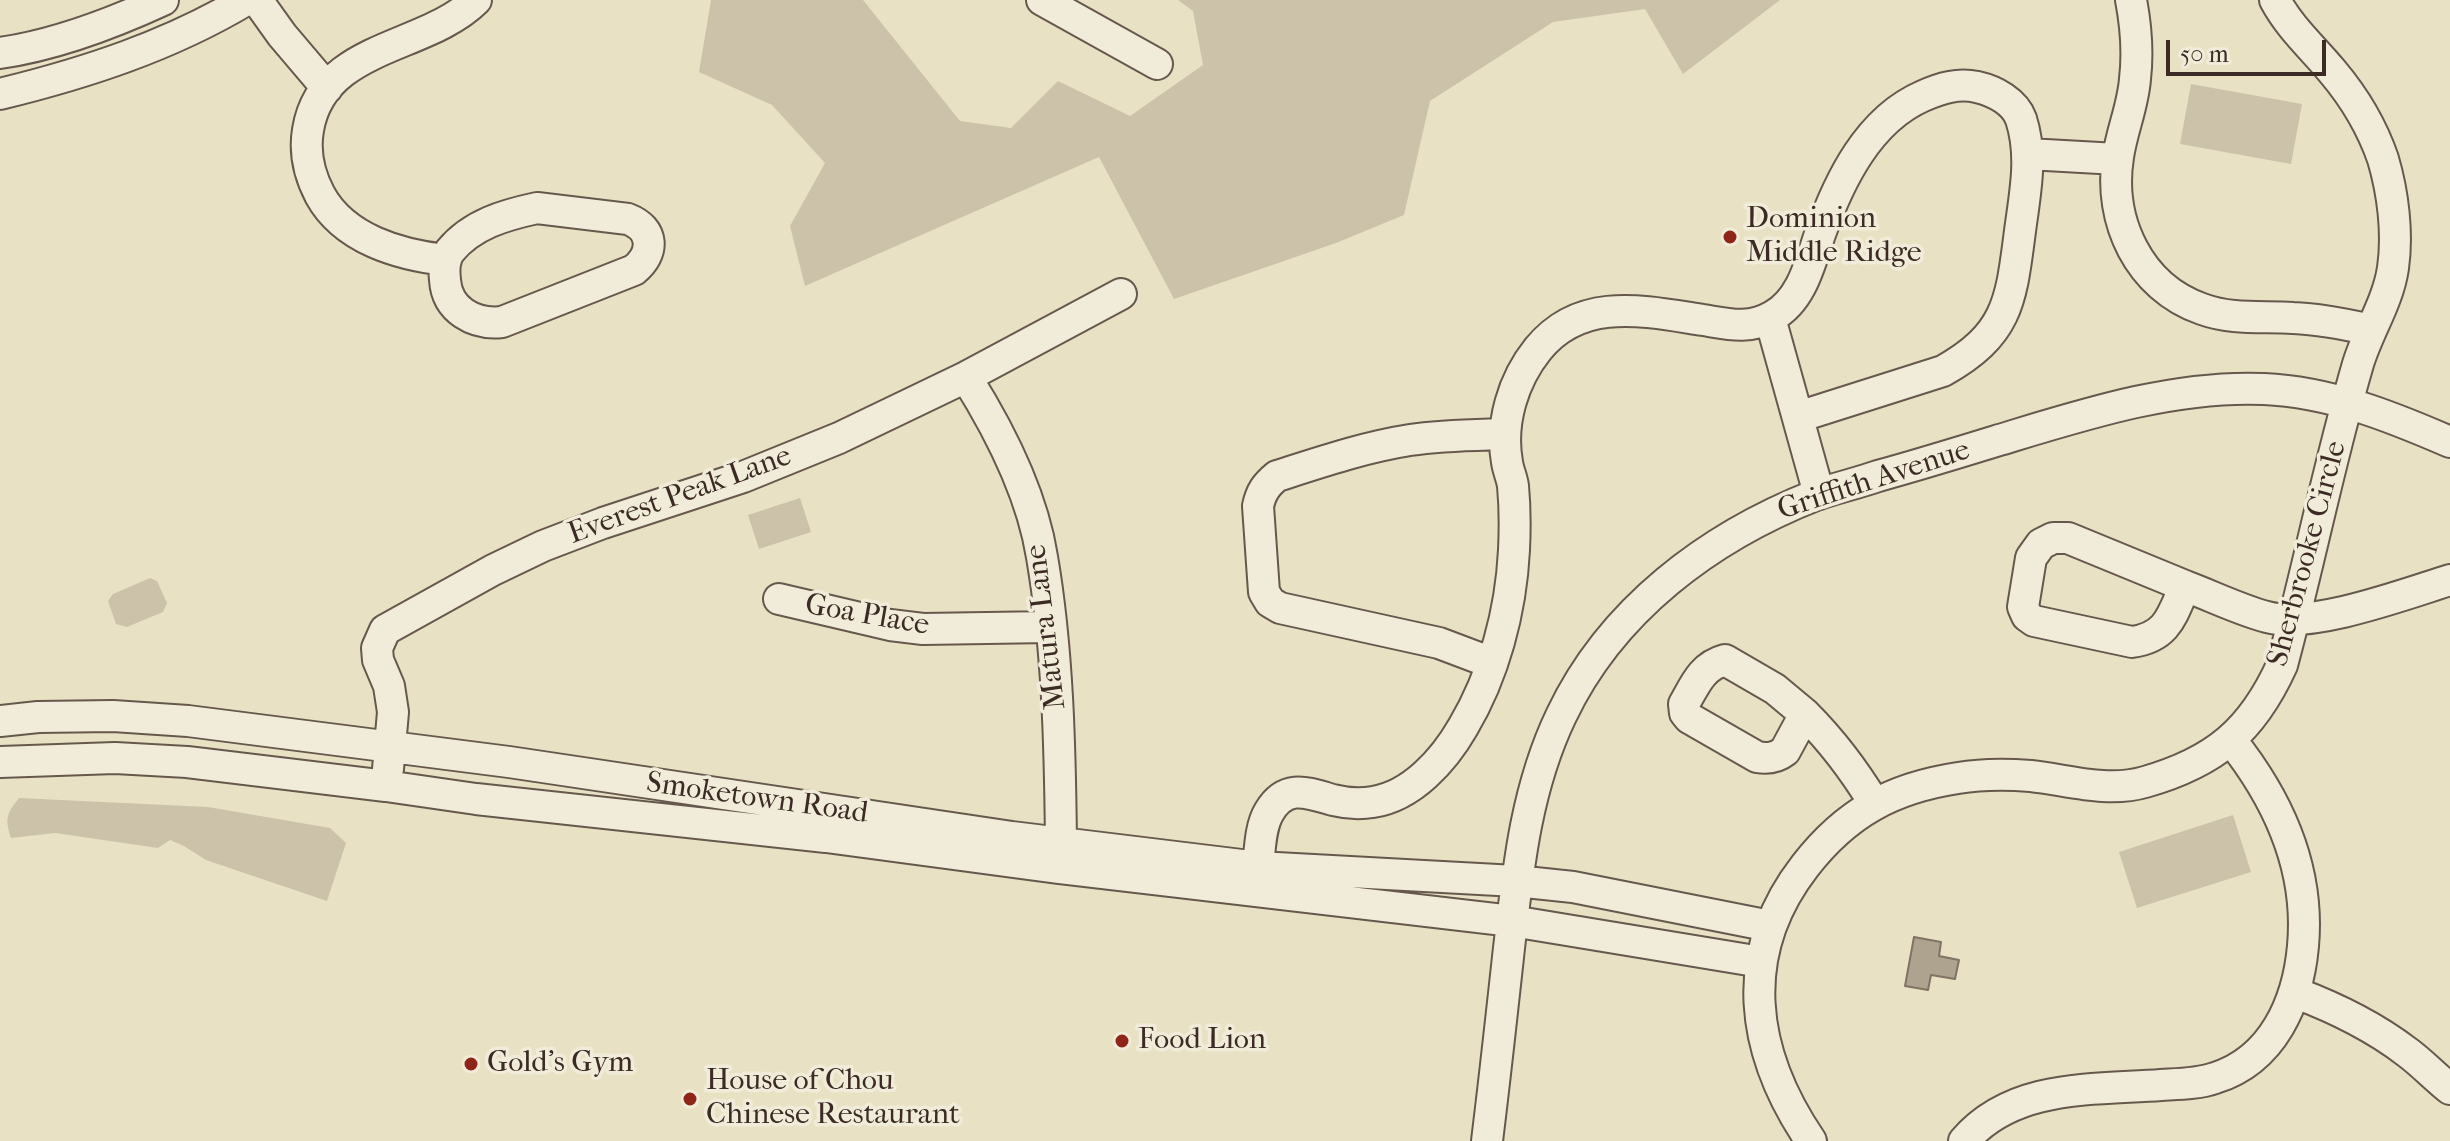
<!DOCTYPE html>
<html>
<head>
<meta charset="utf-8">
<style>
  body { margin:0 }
  #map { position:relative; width:2450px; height:1141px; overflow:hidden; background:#e9e1c4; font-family:"IM FELL French Canon",serif }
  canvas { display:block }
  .scale { position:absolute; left:2166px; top:40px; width:160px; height:36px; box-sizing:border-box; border:4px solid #3c2b25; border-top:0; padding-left:10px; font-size:24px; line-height:28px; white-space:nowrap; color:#3c2b25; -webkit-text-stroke:6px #f1ecd9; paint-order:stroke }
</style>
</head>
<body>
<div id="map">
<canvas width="2450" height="1141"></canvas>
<div class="scale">50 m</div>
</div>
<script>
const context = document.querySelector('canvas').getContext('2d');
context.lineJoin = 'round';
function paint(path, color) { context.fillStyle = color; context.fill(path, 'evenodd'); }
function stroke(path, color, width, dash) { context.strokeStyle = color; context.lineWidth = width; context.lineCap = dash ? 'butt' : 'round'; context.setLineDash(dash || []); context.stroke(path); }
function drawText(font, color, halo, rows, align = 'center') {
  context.font = font + ' "IM FELL French Canon",serif'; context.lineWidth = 7; context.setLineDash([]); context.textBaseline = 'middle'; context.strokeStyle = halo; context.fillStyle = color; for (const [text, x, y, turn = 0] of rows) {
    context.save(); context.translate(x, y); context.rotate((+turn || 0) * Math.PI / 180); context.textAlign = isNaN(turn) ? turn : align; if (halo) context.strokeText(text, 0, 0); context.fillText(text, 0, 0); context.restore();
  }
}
const green = new Path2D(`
  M711,0H863L960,121L1011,128L1058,81L1130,116L1203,65L1193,11L1178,0H1780L1683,74L1645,9L1553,22L1430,101L1404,215L1336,243L1174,299L1099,157L805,286L790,226L825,163L772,105L699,72Z
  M2191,84L2302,104L2291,164L2180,144Z
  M800,498L811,532L759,549L748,515Z
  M150,578L157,581L167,603L163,612L127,627L116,624L108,601L113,594Z
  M19,798L208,807L330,828L346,843L327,901L206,860L184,846L170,840L158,848L55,833L11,838C5,819 6,814 19,798Z
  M2233,815L2251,872L2137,908L2119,852Z`);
const water = new Path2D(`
  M1914,937L1941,942L1939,956L1959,960L1955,979L1931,975L1928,990L1905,986Z`);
const minor = new Path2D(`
  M257,0L282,35L327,88
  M1042,0L1157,64
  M2131,0C2136,26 2138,53 2135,79C2133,106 2122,130 2118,157C2108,221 2139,287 2202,309C2232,320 2262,316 2293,318C2319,319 2345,324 2371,330
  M0,53C56,45 111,24 163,0
  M0,94C86,73 169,46 246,0
  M2028,154L2117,159
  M537,208L628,219C654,229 655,253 634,270L502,322C474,325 447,310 445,280C444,271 444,259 450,251C472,224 505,215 537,208Z
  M446,260C399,255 344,239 320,195C309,174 304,153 308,130C322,44 426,50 476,0
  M1770,318L1819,494
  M966,377C1000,431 1032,493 1042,557C1058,650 1060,749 1061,843
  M2053,538H2068L2185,586C2172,615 2168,637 2132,642L2034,621L2027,616L2023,607L2031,558L2041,544Z
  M2185,586C2212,596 2240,610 2267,617C2311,629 2405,594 2450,580
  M779,599L890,625L923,629L1050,627
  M1725,660L1775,689L1805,714L1785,751C1776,758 1768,759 1757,757L1689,718L1685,713L1684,704C1695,685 1702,666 1725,660Z
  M1492,663L1439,643L1280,608L1270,602L1264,592L1258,506C1261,492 1266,485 1277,476C1321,462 1365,447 1410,440C1442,435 1473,435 1505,434
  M1805,714C1832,741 1854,770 1874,803
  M0,721L38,717L113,716L188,721L509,762L1012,837L1258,867L1516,881L1573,887L1770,926
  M0,762L115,758L187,762L386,786L476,799L826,837L1058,868L1512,921L1761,962
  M388,769L393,712L389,686L378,660L377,648L385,630L493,570L543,546L603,523L743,477L839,438L966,377L1121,294
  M1258,867C1260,850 1260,827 1269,812C1286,783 1308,793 1333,800C1345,803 1360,804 1373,802C1412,796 1444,760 1463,727C1494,675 1511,611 1514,550C1515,529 1515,507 1513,486C1512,478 1508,470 1507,462C1500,423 1513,380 1538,349C1581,296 1644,311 1703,320C1728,324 1749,330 1773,316C1802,300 1810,263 1820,234C1839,181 1868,120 1923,96C1941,88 1958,83 1977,87C1995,91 2015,102 2021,119C2033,156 2025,193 2020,231C2011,300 2009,334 1943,371L1798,417
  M2296,993C2336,1008 2373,1026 2407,1052C2422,1063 2435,1077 2450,1089
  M1487,1141C1495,1077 1502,1012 1509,948C1518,869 1526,789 1561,716C1611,610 1709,537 1816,495C1836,488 1858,483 1878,476C1918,465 1957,453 1996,441C2082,415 2173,385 2264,389C2330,392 2390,416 2450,442
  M1811,1141C1751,1053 1736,955 1805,866C1846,813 1892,788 1958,778C1981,774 2007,774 2031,776C2068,780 2107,793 2145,782C2215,762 2252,731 2282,665C2309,565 2329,463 2358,364C2368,331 2388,302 2393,268C2398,233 2393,193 2383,159C2372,127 2354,97 2332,71C2312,47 2290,28 2275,0
  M1964,1141C2013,1084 2092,1090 2161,1085C2179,1084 2198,1084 2215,1078C2273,1060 2298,1002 2303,946C2310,869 2278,799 2231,740`);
const markers = [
  [1730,237,8,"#8f2418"],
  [1122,1041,8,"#8f2418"],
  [471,1064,8,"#8f2418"],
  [690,1099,8,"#8f2418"]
];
const poiNames = [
  ["Dominion",1746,220],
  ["Middle Ridge",1746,254],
  ["Food Lion",1138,1041],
  ["Gold's Gym",487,1064],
  ["House of Chou",706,1082],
  ["Chinese Restaurant",706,1116]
];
const streetNames = [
  ["Griffith Avenue",1874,481,-18],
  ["Everest Peak Lane",680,496,-20],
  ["Sherbrooke Circle",2308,554,-75],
  ["Goa Place",867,616,10],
  ["Matura Lane",1047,627,-97],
  ["Smoketown Road",757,799,8]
];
paint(green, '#ccc2a9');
paint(water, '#aea38e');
stroke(water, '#807364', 2);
stroke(minor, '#67584d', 34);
stroke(minor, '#f1ecd9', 30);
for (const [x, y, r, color] of markers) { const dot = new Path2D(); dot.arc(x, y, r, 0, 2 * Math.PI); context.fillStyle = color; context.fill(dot); stroke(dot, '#f1ecd9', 3); }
drawText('30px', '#3c2b25', '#f1ecd9', poiNames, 'left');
drawText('30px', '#3c2b25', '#f1ecd9', streetNames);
</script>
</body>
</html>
